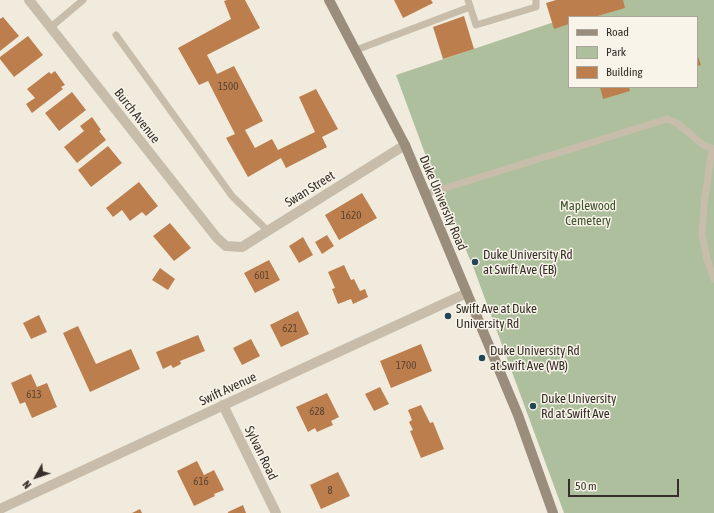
<!DOCTYPE html>
<html>
<head>
<meta charset="utf-8">
<style>
  body { margin:0 }
  #map { position:relative; width:714px; height:513px; overflow:hidden; background:#f0ebdd; font-family:"Asap Condensed",sans-serif }
  canvas { display:block }
  .legend { position:absolute; left:568px; top:16px; width:130px; height:72px; box-sizing:border-box; background:#f8f4e9; border:1px solid #aaa59c; margin:0; padding:5px 7px; list-style:none; font-size:12px; color:#362f29 }
  .legend li { display:flex; align-items:center; gap:8px; height:20px }
  .legend b { width:20px; border:1px solid #aaa59c }
  .north { position:absolute; left:16px; top:457px; width:40px; height:40px; -webkit-text-stroke:3px #f8f4e9; paint-order:stroke; rotate:230deg; font-size:11px; font-weight:700; line-height:16px; text-align:center; color:#362f29 }
  .north::after { content:''; display:block; margin:auto; width:14px; height:18px; background:#362f29; clip-path:polygon(50% 0,100% 100%,50% 72%,0 100%) }
  .scale { position:absolute; left:568px; top:479px; width:111px; height:18px; box-sizing:border-box; border:2px solid #362f29; border-top:0; padding-left:5px; font-size:12px; line-height:14px; white-space:nowrap; color:#362f29; -webkit-text-stroke:3px #f8f4e9; paint-order:stroke }
</style>
</head>
<body>
<div id="map">
<canvas width="714" height="513"></canvas>
<ul class="legend">
<li><b style="height:5px;background:#9b8d7b"></b>Road</li>
<li><b style="height:11px;background:#aebf9e"></b>Park</li>
<li><b style="height:11px;background:#bd7e4e"></b>Building</li>
</ul>
<div class="north">N</div>
<div class="scale">50 m</div>
</div>
<script>
const context = document.querySelector('canvas').getContext('2d');
context.lineJoin = 'round';
function paint(path, color) { context.fillStyle = color; context.fill(path, 'evenodd'); }
function stroke(path, color, width, dash) { context.strokeStyle = color; context.lineWidth = width; context.lineCap = dash ? 'butt' : 'round'; context.setLineDash(dash || []); context.stroke(path); }
function drawText(font, color, halo, rows, align = 'center') {
  context.font = font + ' "Asap Condensed",sans-serif'; context.lineWidth = 3; context.setLineDash([]); context.textBaseline = 'middle'; context.strokeStyle = halo; context.fillStyle = color; for (const [text, x, y, turn = 0] of rows) {
    context.save(); context.translate(x, y); context.rotate((+turn || 0) * Math.PI / 180); context.textAlign = isNaN(turn) ? turn : align; if (halo) context.strokeText(text, 0, 0); context.fillText(text, 0, 0); context.restore();
  }
}
const green = new Path2D(`
  M620,0H714V513H564L474,269L427,159L396,75L569,17V87H697V17H570Z`);
const building = new Path2D(`
  M227,0H245L260,28L207,55L217,74L234,66L263,121L245,130L255,148L272,139L278,150L315,132L299,97L316,89L338,129L322,137L327,147L286,168L281,158L248,177L226,138L235,134L208,81L199,85L178,48L231,19L224,1Z
  M394,0H431L433,3L403,18Z
  M556,0H623L625,8L594,17H569V24L554,29L546,3Z
  M464,16L474,49L443,59L433,27Z
  M3,17L19,36L0,51V19Z
  M28,36L43,55L14,77L0,59V57Z
  M697,54L701,65L697,66Z
  M55,71L65,85L61,87L63,89L32,113L26,104L35,98L27,89L49,72L51,74Z
  M600,87H629L630,91L603,99Z
  M72,92L86,110L59,131L45,113Z
  M92,117L101,130L99,131L106,140L77,163L64,147L84,131L80,126Z
  M108,146L122,163L91,187L78,170Z
  M139,182L158,206L146,216L142,212L130,221L122,210L113,217L106,208Z
  M362,193L377,218L339,240L325,215Z
  M170,223L191,248L174,261L153,236Z
  M327,235L334,246L322,254L315,242Z
  M303,237L313,255L299,263L289,246Z
  M269,260L280,280L255,293L244,273Z
  M344,265L351,280L354,279L360,291L365,289L368,297L353,304L351,299L338,304L332,289L335,288L328,272Z
  M160,268L175,279L168,290L152,280Z
  M298,311L309,334L281,347L270,325Z
  M39,315L47,332L31,339L23,323Z
  M78,326L96,364L131,349L140,369L90,392L63,333Z
  M198,335L205,351L180,361L181,364L173,368L171,365L163,369L156,352Z
  M251,339L260,356L242,365L233,348Z
  M421,344L432,371L391,388L380,361Z
  M31,374L37,387L47,383L57,407L32,418L25,402L20,404L11,383Z
  M380,387L389,404L374,411L365,394Z
  M327,393L339,417L331,421L333,425L317,432L315,428L308,432L296,407Z
  M421,405L430,423L433,422L444,449L421,458L410,431L413,430L409,422L412,420L408,410Z
  M197,461L204,475L214,470L224,490L214,494L215,496L194,506L177,471Z
  M338,472L350,496L321,509L310,485Z
  M243,505L246,513H228V512Z
  M140,509L142,513H132Z`);
const service = new Path2D(`
  M468,0L476,25L536,7V0
  M51,27L83,0
  M116,35L232,196L268,231
  M356,50L470,7
  M712,149L704,204L702,234L707,259L714,279
  M426,194L667,119L677,123L703,145L714,149`);
const minor = new Path2D(`
  M29,0L217,238L226,246L242,247L405,145
  M223,405L276,513`);
const tertiary = new Path2D(`
  M0,509L308,366L467,293`);
const secondary = new Path2D(`
  M329,0L405,145L518,415L553,513`);
const markers = [
  [475,262,4,"#214754"],
  [448,316,4,"#214754"],
  [482,358,4,"#214754"],
  [533,406,4,"#214754"]
];
const numberNames = [
  ["1500",228,87],
  ["1620",351,216],
  ["601",262,276],
  ["621",290,329],
  ["1700",406,366],
  ["613",34,395],
  ["628",317,412],
  ["616",201,482],
  ["8",330,491]
];
const streetNames = [
  ["Burch Avenue",137,116,52],
  ["Swan Street",310,189,-32],
  ["Duke University Road",443,203,67],
  ["Swift Avenue",228,389,-25],
  ["Sylvan Road",261,453,64]
];
const parkNames = [
  ["Maplewood",588,206],
  ["Cemetery",588,221]
];
const poiNames = [
  ["Duke University Rd",483,255],
  ["at Swift Ave (EB)",483,270],
  ["Swift Ave at Duke",456,309],
  ["University Rd",456,324],
  ["Duke University Rd",490,351],
  ["at Swift Ave (WB)",490,366],
  ["Duke University",541,399],
  ["Rd at Swift Ave",541,414]
];
paint(green, '#aebf9e');
paint(building, '#bd7e4e');
stroke(service, '#c8bdaa', 7);
stroke(minor, '#c8bdaa', 10);
stroke(tertiary, '#c8bdaa', 10);
stroke(secondary, '#9b8d7b', 10);
for (const [x, y, r, color] of markers) { const dot = new Path2D(); dot.arc(x, y, r, 0, 2 * Math.PI); context.fillStyle = color; context.fill(dot); stroke(dot, '#f8f4e9', 1.5); }
drawText('11px', '#584332', null, numberNames);
drawText('13px', '#362f29', '#f8f4e9', streetNames);
drawText('13px', '#3e522e', '#f8f4e9', parkNames);
drawText('13px', '#362f29', '#f8f4e9', poiNames, 'left');
</script>
</body>
</html>
